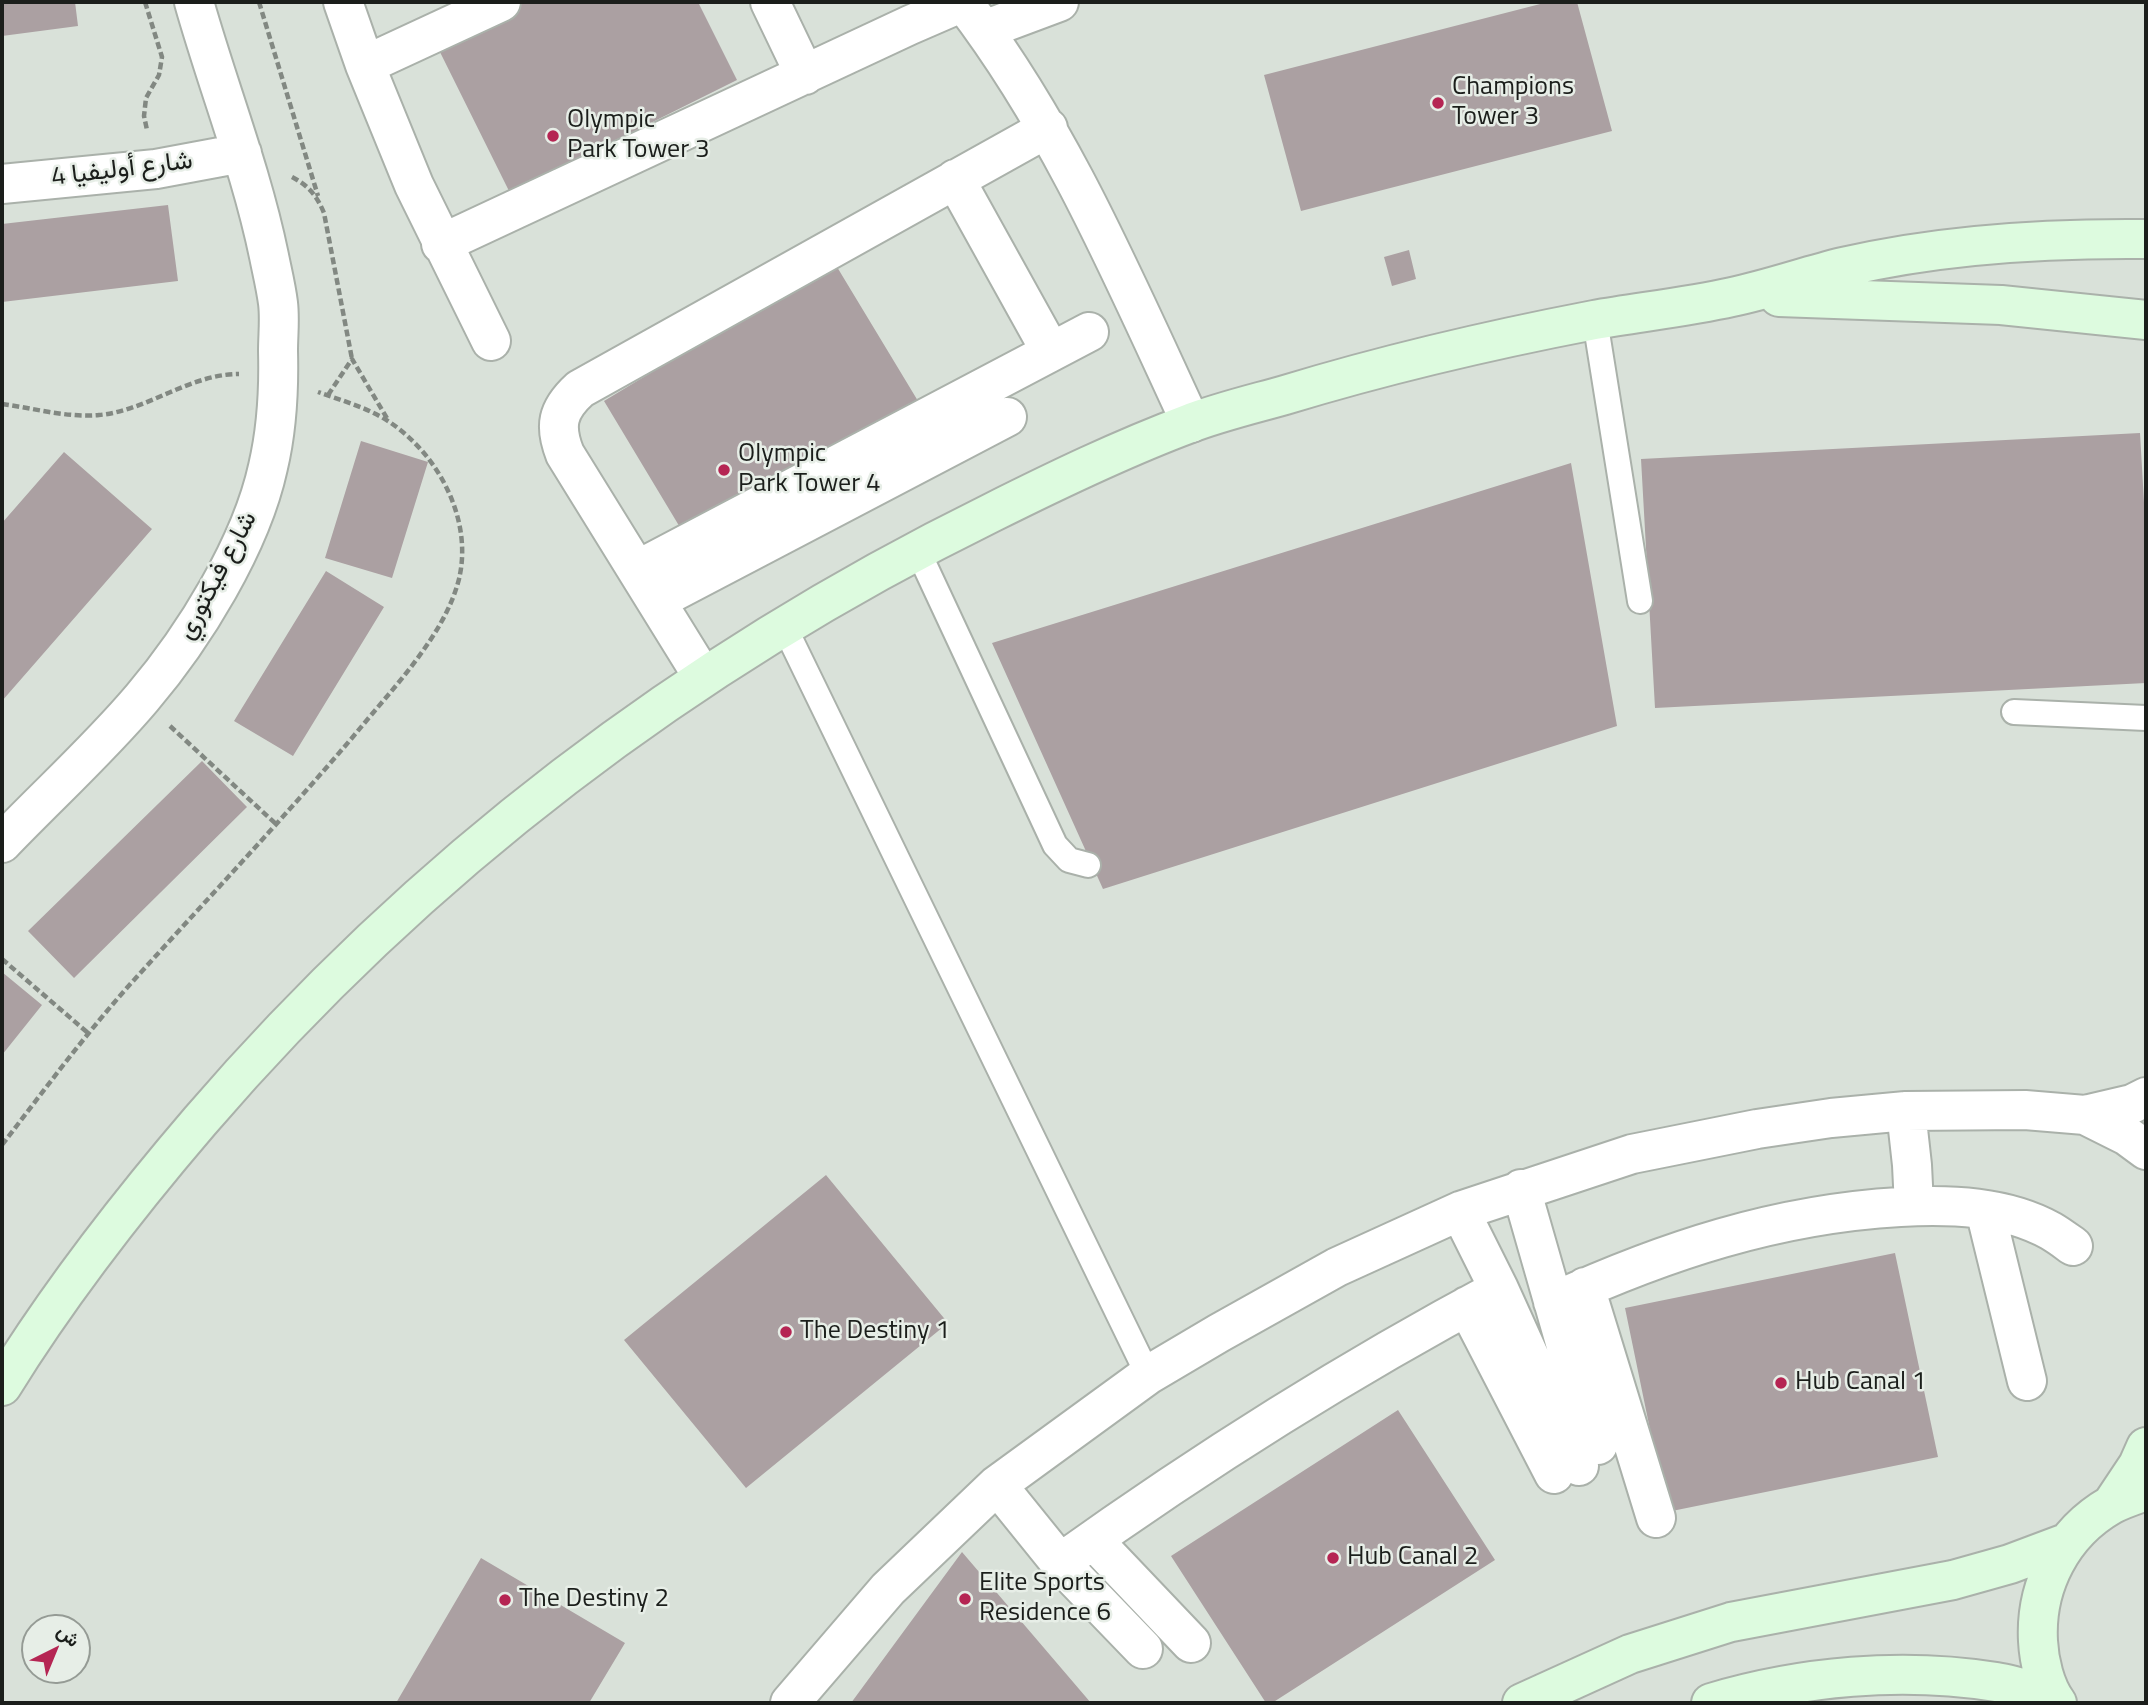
<!DOCTYPE html>
<html>
<head>
<meta charset="utf-8">
<style>
  body { margin:0 }
  #map { position:relative; width:2148px; height:1705px; overflow:hidden; background:#d9e1d9; font-family:"Titillium Web",Vazirmatn,sans-serif }
  canvas { display:block }
  .frame { position:absolute; inset:0; border:4px solid #1b1e1b; pointer-events:none }
  .north { position:absolute; left:21px; top:1614px; width:70px; height:70px; box-sizing:border-box; background:#e7eee7; border:2px solid #959b95; border-radius:50%; rotate:43deg; font-size:19px; font-weight:700; line-height:28px; text-align:center; color:#1b1e1b }
  .north::after { content:''; display:block; margin:auto; width:24px; height:32px; background:#b52553; clip-path:polygon(50% 0,100% 100%,50% 72%,0 100%) }
</style>
</head>
<body>
<div id="map">
<canvas width="2148" height="1705"></canvas>
<div class="frame"></div>
<div class="north">ش</div>
</div>
<script>
const context = document.querySelector('canvas').getContext('2d');
context.lineJoin = 'round';
function paint(path, color) { context.fillStyle = color; context.fill(path, 'evenodd'); }
function stroke(path, color, width, dash) { context.strokeStyle = color; context.lineWidth = width; context.lineCap = dash ? 'butt' : 'round'; context.setLineDash(dash || []); context.stroke(path); }
function drawText(font, color, halo, rows, align = 'center') {
  context.font = font + ' "Titillium Web",Vazirmatn,sans-serif'; context.lineWidth = 5; context.setLineDash([]); context.textBaseline = 'middle'; context.strokeStyle = halo; context.fillStyle = color; for (const [text, x, y, turn = 0] of rows) {
    context.save(); context.translate(x, y); context.rotate((+turn || 0) * Math.PI / 180); context.textAlign = isNaN(turn) ? turn : align; if (halo) context.strokeText(text, 0, 0); context.fillText(text, 0, 0); context.restore();
  }
}
const building = new Path2D(`
  M2,2H75L78,26L2,36Z
  M521,2H698L737,80L510,193L436,44Z
  M1548,2H1577L1612,131L1301,211L1264,75Z
  M168,205L178,281L2,302V224Z
  M1409,250L1416,279L1392,286L1384,257Z
  M834,262L918,401L687,539L604,401Z
  M2140,433L2146,537V683L1655,708L1641,459Z
  M361,441L428,462L392,578L325,558Z
  M64,452L152,529L2,701V523Z
  M1571,463L1617,726L1103,889L992,643Z
  M326,571L384,607L293,756L234,721Z
  M202,761L247,807L74,978L28,931Z
  M2,972L42,1005L2,1055Z
  M826,1175L948,1323L746,1488L624,1340Z
  M1895,1253L1938,1457L1667,1512L1625,1308Z
  M1398,1410L1495,1560L1272,1703H1266L1171,1556Z
  M962,1552L1091,1703H851Z
  M481,1558L625,1643L589,1703H396Z`);
const path = new Path2D(`
  M145,2L162,57L159,75L146,98L144,116L147,130
  M259,2L318,196
  M292,177C309,186 317,196 324,213L352,359
  M328,395L352,359L388,420
  M2,404C33,408 67,418 99,415C147,411 189,374 239,374
  M170,726L277,825
  M2,959L88,1033
  M2,1145C45,1089 87,1032 134,980C209,897 285,817 357,732C393,688 445,635 459,579C473,520 439,456 391,423C369,408 343,401 318,392`);
const lane = new Path2D(`
  M1595,320L1640,601
  M917,549L1055,845L1069,860L1088,865
  M784,626L1148,1375
  M2014,712L2146,718`);
const street = new Path2D(`
  M343,2L365,65L414,185L491,341
  M770,2L805,75
  M963,2C1061,130 1123,277 1191,423
  M984,30L1059,2
  M365,65L501,2
  M955,179L1051,352
  M2,184L156,169L242,153
  M441,244L910,25L963,2
  M637,570L1089,332
  M656,601L1007,417
  M703,677L565,454C554,426 557,410 580,389L1048,128
  M2,843C48,795 99,749 142,698C194,637 251,545 268,467C277,429 279,389 278,351C278,335 280,319 278,303C276,287 272,271 269,256C251,169 218,87 194,2
  M1906,1111L1912,1165L1914,1206
  M2085,1115L2127,1136L2146,1150
  M1521,1189L1574,1374L1598,1445
  M1985,1210L2027,1381
  M1460,1211L1499,1289L1579,1466
  M1585,1287L1656,1518
  M1553,1302C1665,1251 1776,1214 1900,1207C1950,1204 2006,1206 2051,1231C2058,1235 2066,1241 2073,1246
  M1467,1306L1554,1474
  M997,1485L1060,1563L1143,1649
  M1093,1540L1191,1643
  M1060,1563C1201,1462 1347,1370 1499,1289
  M790,1703L888,1589L997,1485L1148,1375L1219,1333L1337,1267L1460,1211L1632,1154L1757,1129L1831,1118L1906,1111L2025,1110L2085,1115L2132,1104L2146,1097`);
const secondary = new Path2D(`
  M1779,297L2001,305L2146,320
  M2,1386C60,1292 128,1205 200,1121C420,865 688,662 991,513C1055,481 1121,449 1188,424C1219,412 1253,404 1285,395C1387,364 1490,340 1594,320C1640,312 1687,307 1732,297C1770,289 1806,276 1843,267C1942,244 2045,238 2146,239
  M2112,1504L2138,1465L2146,1447
  M1522,1703L1630,1654L1731,1622L1953,1580L2010,1564L2066,1543
  M1711,1703C1801,1676 1902,1667 1996,1682C2015,1685 2034,1692 2052,1697
  M2057,1703C2045,1687 2039,1661 2038,1641C2035,1586 2062,1533 2111,1505C2122,1499 2135,1495 2146,1491`);
const markers = [
  [1438,103,7,"#b52553"],
  [553,136,7,"#b52553"],
  [724,470,7,"#b52553"],
  [786,1332,7,"#b52553"],
  [1781,1383,7,"#b52553"],
  [1333,1558,7,"#b52553"],
  [965,1599,7,"#b52553"],
  [505,1600,7,"#b52553"]
];
const poiNames = [
  ["Champions",1452,88],
  ["Tower 3",1452,118],
  ["Olympic",567,121],
  ["Park Tower 3",567,151],
  ["Olympic",738,455],
  ["Park Tower 4",738,485],
  ["The Destiny 1",800,1332],
  ["Hub Canal 1",1795,1383],
  ["Hub Canal 2",1347,1558],
  ["Elite Sports",979,1584],
  ["Residence 6",979,1614],
  ["The Destiny 2",519,1600]
];
const streetNames = [
  ["شارع أوليفيا 4",122,170,-7],
  ["شارع فيكتوري",218,576,-62]
];
paint(building, '#aba0a2');
stroke(lane, '#aab1aa', 28);
stroke(street, '#aab1aa', 42);
stroke(secondary, '#aab1aa', 42);
stroke(path, '#828882', 4.5, [7, 3.5]);
stroke(lane, '#fff', 24);
stroke(street, '#fff', 38);
stroke(secondary, '#ddfbdf', 38);
for (const [x, y, r, color] of markers) { const dot = new Path2D(); dot.arc(x, y, r, 0, 2 * Math.PI); context.fillStyle = color; context.fill(dot); stroke(dot, '#e7eee7', 2.5); }
drawText('26px', '#1b1e1b', '#e7eee7', poiNames, 'left');
drawText('26px', '#1b1e1b', '#e7eee7', streetNames);
</script>
</body>
</html>
